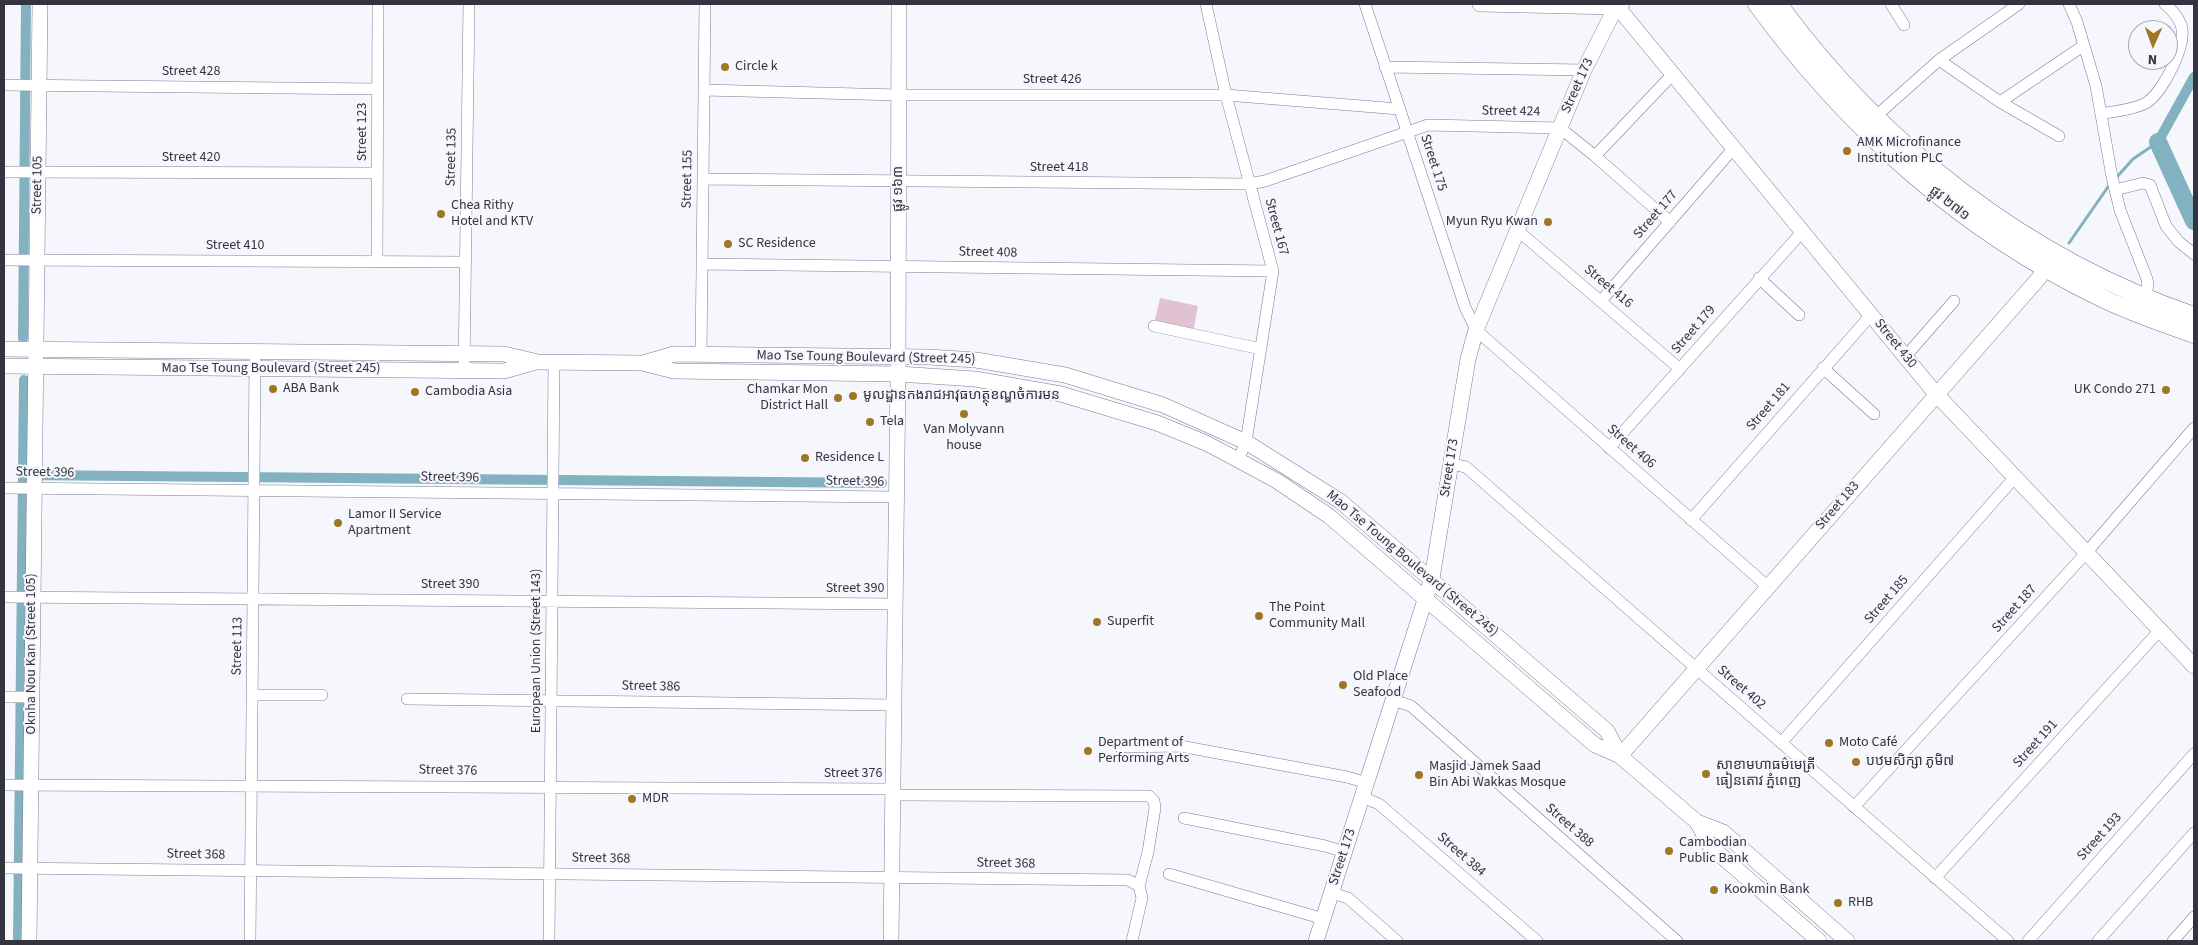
<!DOCTYPE html>
<html>
<head>
<meta charset="utf-8">
<style>
  body { margin:0 }
  #map { position:relative; width:2198px; height:945px; overflow:hidden; background:#f6f6fd; font-family:"Source Sans 3",sans-serif }
  canvas { display:block }
  .frame { position:absolute; inset:0; border:5px solid #333440; pointer-events:none }
  .north { position:absolute; left:2128px; top:20px; width:50px; height:50px; box-sizing:border-box; background:#f6f6fd; border:1px solid #a8a8b1; border-radius:50%; rotate:182deg; font-size:14px; font-weight:700; line-height:20px; text-align:center; color:#333440 }
  .north::after { content:''; display:block; margin:auto; width:18px; height:22px; background:#9e7724; clip-path:polygon(50% 0,100% 100%,50% 72%,0 100%) }
</style>
</head>
<body>
<div id="map">
<canvas width="2198" height="945"></canvas>
<div class="frame"></div>
<div class="north">N</div>
</div>
<script>
const context = document.querySelector('canvas').getContext('2d');
context.lineJoin = 'round';
function paint(path, color) { context.fillStyle = color; context.fill(path, 'evenodd'); }
function stroke(path, color, width, dash) { context.strokeStyle = color; context.lineWidth = width; context.lineCap = dash ? 'butt' : 'round'; context.setLineDash(dash || []); context.stroke(path); }
function drawText(font, color, halo, rows, align = 'center') {
  context.font = font + ' "Source Sans 3","Noto Sans Khmer",sans-serif'; context.lineWidth = 4; context.setLineDash([]); context.textBaseline = 'middle'; context.strokeStyle = halo; context.fillStyle = color; for (const [text, x, y, turn = 0] of rows) {
    context.save(); context.translate(x, y); context.rotate((+turn || 0) * Math.PI / 180); context.textAlign = isNaN(turn) ? turn : align; if (halo) context.strokeText(text, 0, 0); context.fillText(text, 0, 0); context.restore();
  }
}
const green = new Path2D(`
  M1160,298L1198,306L1193,332L1154,324Z`);
const stream = new Path2D(`
  M2116,178L2133,159L2158,142
  M2069,243L2110,184`);
const canal = new Path2D(`
  M2158,142L2194,77
  M23,338L26,4
  M23,475L882,483
  M18,941L24,380`);
const river = new Path2D(`
  M2158,142L2194,221`);
const street = new Path2D(`
  M1206,4L1226,95L1273,271L1246,442L1238,460
  M1365,4L1465,307L1476,330L1767,586
  M1891,4L1904,25
  M2069,4L2077,22L2096,86L2112,177L2120,210L2147,279L2148,286L2144,297
  M1939,60L2000,102L2059,136
  M1385,67L1584,70
  M4,85L378,89
  M704,90L899,95H1226L1399,109
  M2000,102L2083,46
  M2101,114C2116,111 2133,110 2146,103C2163,93 2188,43 2181,25C2178,16 2172,10 2165,4
  M1875,117L1939,60L2019,4
  M1595,156L1672,75
  M4,172L377,173
  M703,179L1249,184L1265,181L1428,125L1560,128L1595,156L1670,222
  M2115,190L2143,183L2150,185L2166,226L2179,242L2194,254
  M1517,230L1680,369
  M4,260L466,262
  M377,261L378,4
  M702,264L1273,271
  M1759,278L1799,315
  M1601,301L1733,149
  M1154,326L1261,349
  M701,355L705,4
  M1905,357L1954,301
  M1823,368L1874,414
  M464,370L469,4
  M1609,448L1802,232
  M1451,464L1466,467L2008,941
  M4,488L896,497
  M1691,520L1871,315
  M4,597L895,604
  M252,695H322
  M4,697H31
  M407,699L894,705
  M1393,700L1411,706L1677,941
  M1781,743L2015,477
  M1120,747L1180,746L1347,777L1367,783
  M4,785L893,789
  M893,795L1149,796L1154,801L1155,808L1148,852L1139,886
  M1362,797L1379,804L1537,941
  M1854,807L2086,553L2194,428
  M1184,818L1325,846L1345,852
  M4,868L1128,880L1139,886L1142,898L1132,941
  M1169,874L1324,919
  M1935,878L2160,630
  M1332,893L1348,898L1397,941
  M250,941L255,361
  M549,941L554,362
  M2028,941L2194,754
  M2098,941L2194,833
  M2173,941L2194,917`);
const secondary = new Path2D(`
  M1480,4L1616,7L1622,4
  M1615,4L1936,394L2194,666
  M4,349L504,354L538,362L642,363L674,371L898,374L975,379L1061,394L1157,423L1206,443L1238,460L1277,481L1329,516L1595,745L1620,756L1697,822L1710,846L1819,941
  M643,363L674,354L929,357L976,360L1065,375L1163,405L1246,442L1340,501L1607,731L1620,756
  M4,366L504,371L536,362
  M1620,756L2039,278L2051,258
  M1697,822L1723,832L1847,941
  M29,941L40,4
  M891,941L898,374L899,4
  M1316,941L1432,578L1468,359L1476,330L1584,70L1616,7`);
const primary = new Path2D(`
  M1757,4C1847,128 1964,232 2102,298C2132,313 2164,323 2194,334
  M1778,4C1882,146 2026,259 2194,316`);
const markers = [
  [725,67,5,"#9e7724"],
  [1847,151,5,"#9e7724"],
  [441,214,5,"#9e7724"],
  [1548,222,5,"#9e7724"],
  [728,244,5,"#9e7724"],
  [273,389,5,"#9e7724"],
  [2166,390,5,"#9e7724"],
  [415,392,5,"#9e7724"],
  [853,396,5,"#9e7724"],
  [838,398,5,"#9e7724"],
  [964,414,5,"#9e7724"],
  [870,422,5,"#9e7724"],
  [805,458,5,"#9e7724"],
  [338,523,5,"#9e7724"],
  [1259,616,5,"#9e7724"],
  [1097,622,5,"#9e7724"],
  [1343,685,5,"#9e7724"],
  [1829,743,5,"#9e7724"],
  [1088,751,5,"#9e7724"],
  [1856,762,5,"#9e7724"],
  [1706,774,5,"#9e7724"],
  [1419,775,5,"#9e7724"],
  [632,799,5,"#9e7724"],
  [1669,851,5,"#9e7724"],
  [1714,890,5,"#9e7724"],
  [1838,903,5,"#9e7724"]
];
const poiNames = [
  ["Circle k",735,67],
  ["AMK Microfinance",1857,143],
  ["Institution PLC",1857,159],
  ["Chea Rithy",451,206],
  ["Hotel and KTV",451,222],
  ["Myun Ryu Kwan",1538,222,"right"],
  ["SC Residence",738,244],
  ["ABA Bank",283,389],
  ["Chamkar Mon",828,390,"right"],
  ["District Hall",828,406,"right"],
  ["UK Condo 271",2156,390,"right"],
  ["Cambodia Asia",425,392],
  ["មូលដ្ឋានកងរាជអាវុធហត្ថុខណ្ឌចំការមន",863,396],
  ["Tela",880,422],
  ["Van Molyvann",964,430,"center"],
  ["house",964,446,"center"],
  ["Residence L",815,458],
  ["Lamor II Service",348,515],
  ["Apartment",348,531],
  ["The Point",1269,608],
  ["Community Mall",1269,624],
  ["Superfit",1107,622],
  ["Old Place",1353,677],
  ["Seafood",1353,693],
  ["Department of",1098,743],
  ["Performing Arts",1098,759],
  ["Moto Café",1839,743],
  ["បឋមសិក្សា ភូមិ៧",1866,762],
  ["សាខាមហាធម៌មេត្រី",1716,766],
  ["ធៀនតោវ ភ្នំពេញ",1716,782],
  ["Masjid Jamek Saad",1429,767],
  ["Bin Abi Wakkas Mosque",1429,783],
  ["MDR",642,799],
  ["Cambodian",1679,843],
  ["Public Bank",1679,859],
  ["Kookmin Bank",1724,890],
  ["RHB",1848,903]
];
const streetNames = [
  ["Street 428",191,72],
  ["Street 426",1052,80],
  ["Street 173",1578,86,-66],
  ["Street 424",1511,112,1],
  ["Street 123",363,132,-90],
  ["Street 135",452,157,-89],
  ["Street 420",191,158],
  ["Street 175",1433,163,72],
  ["Street 418",1059,168],
  ["Street 155",688,179,-89],
  ["Street 105",38,185,-89],
  ["ផ្លូវ ១៦៣",899,189,-90],
  ["ផ្លូវ ២៧១",1949,204,38],
  ["Street 177",1656,215,-49],
  ["Street 167",1276,227,75],
  ["Street 410",235,246],
  ["Street 408",988,253,1],
  ["Street 416",1608,287,40],
  ["Street 179",1694,330,-49],
  ["Street 430",1895,344,51],
  ["Mao Tse Toung Boulevard (Street 245)",866,358,1],
  ["Mao Tse Toung Boulevard (Street 245)",271,369],
  ["Street 181",1769,407,-49],
  ["Street 406",1631,447,41],
  ["Street 173",1450,468,-81],
  ["Street 396",45,473,1],
  ["Street 396",450,478,1],
  ["Street 396",855,482,1],
  ["Street 183",1838,506,-49],
  ["Mao Tse Toung Boulevard (Street 245)",1412,564,40],
  ["Street 390",450,585],
  ["Street 390",855,589],
  ["Street 185",1887,600,-49],
  ["Street 187",2015,609,-48],
  ["Street 113",238,646,-89],
  ["European Union (Street 143)",537,651,-90],
  ["Oknha Nou Kan (Street 105)",32,654,-90],
  ["Street 386",651,687,1],
  ["Street 402",1741,688,41],
  ["Street 191",2036,744,-48],
  ["Street 376",448,771,1],
  ["Street 376",853,774],
  ["Street 388",1569,826,41],
  ["Street 193",2100,837,-48],
  ["Street 368",196,855,1],
  ["Street 384",1461,855,41],
  ["Street 173",1343,857,-72],
  ["Street 368",601,859,1],
  ["Street 368",1006,864,1]
];
paint(green, '#e0c2d2');
stroke(stream, '#82b1bf', 3);
stroke(canal, '#82b1bf', 10);
stroke(river, '#82b1bf', 18);
stroke(street, '#7a7c98', 12);
stroke(secondary, '#7a7c98', 16);
stroke(primary, '#7a7c98', 19);
stroke(street, '#fff', 11);
stroke(secondary, '#fff', 15);
stroke(primary, '#fff', 18);
for (const [x, y, r, color] of markers) { const dot = new Path2D(); dot.arc(x, y, r, 0, 2 * Math.PI); context.fillStyle = color; context.fill(dot); stroke(dot, '#f6f6fd', 2); }
drawText('14px', '#333440', '#f6f6fd', poiNames, 'left');
drawText('14px', '#333440', '#f6f6fd', streetNames);
</script>
</body>
</html>
